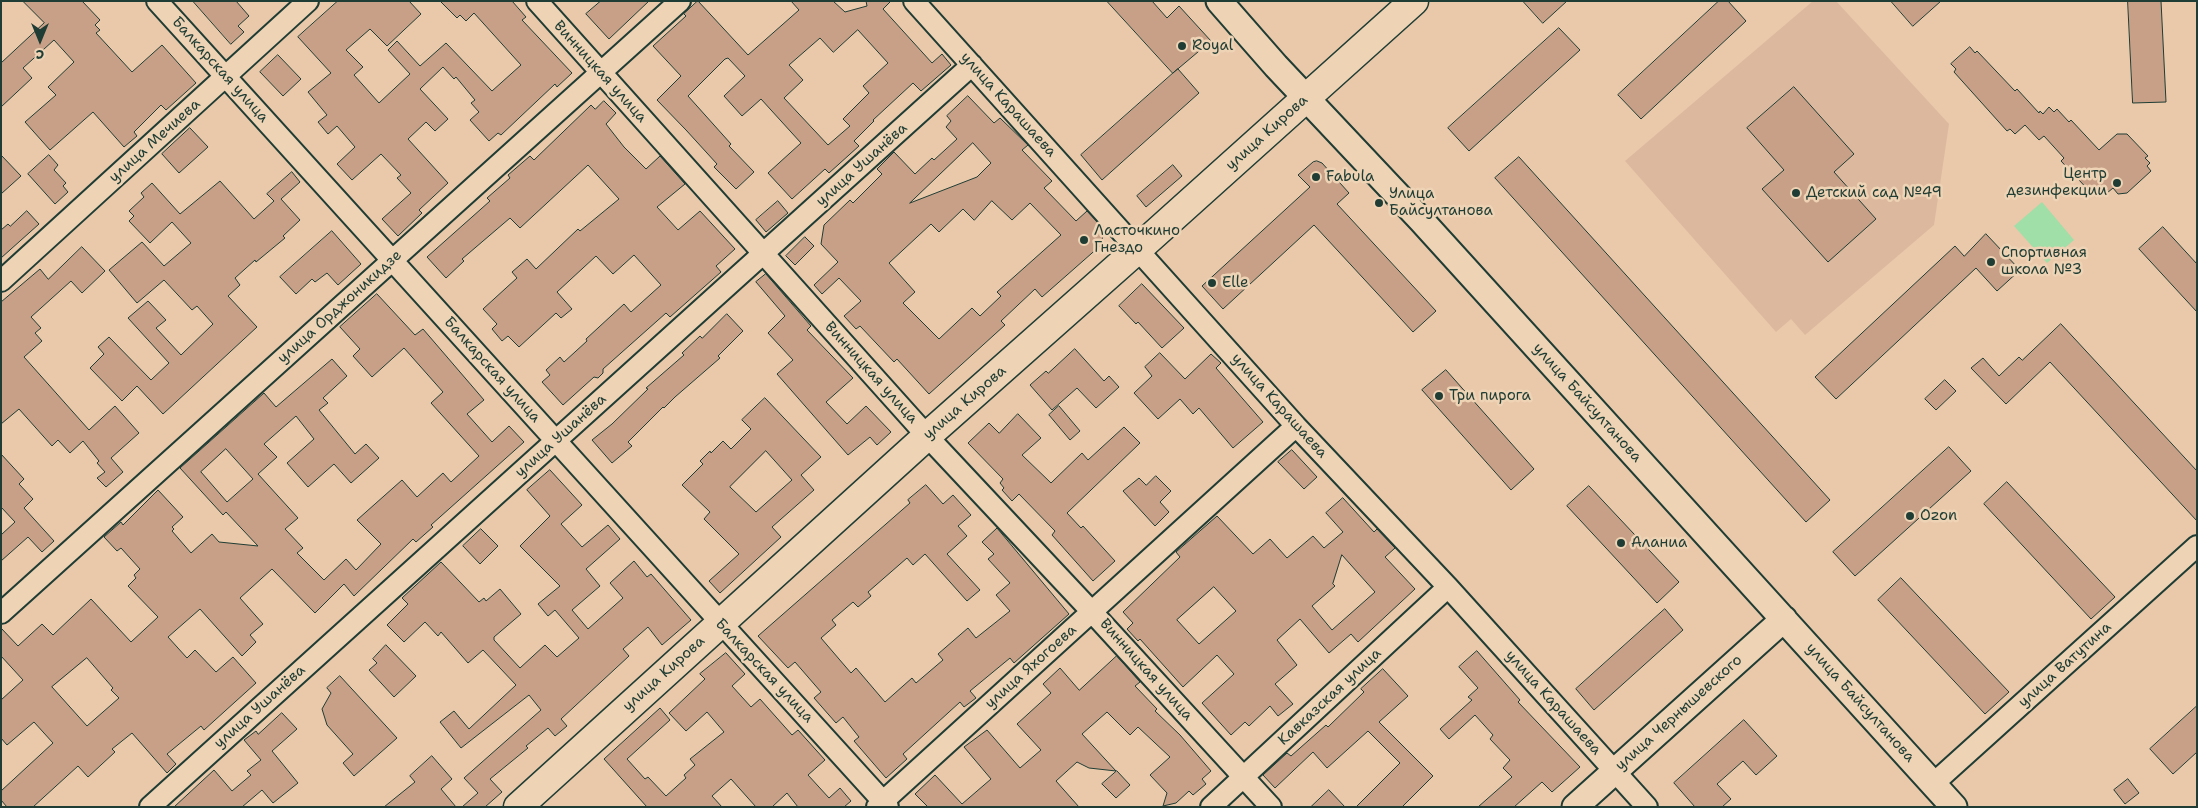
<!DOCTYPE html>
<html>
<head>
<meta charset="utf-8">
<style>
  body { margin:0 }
  #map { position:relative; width:2198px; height:808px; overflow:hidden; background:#eac8aa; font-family:"Shantell Sans",sans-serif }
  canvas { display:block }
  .frame { position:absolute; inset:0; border:2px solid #1f3d34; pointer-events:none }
  .north { position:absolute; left:15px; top:15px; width:50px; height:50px; -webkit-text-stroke:4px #eed3b5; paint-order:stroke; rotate:180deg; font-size:14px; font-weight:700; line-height:20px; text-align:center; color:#1f3d34 }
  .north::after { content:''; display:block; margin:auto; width:18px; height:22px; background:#1f3d34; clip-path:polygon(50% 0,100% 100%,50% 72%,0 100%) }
</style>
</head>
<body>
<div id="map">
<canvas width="2198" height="808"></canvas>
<div class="frame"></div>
<div class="north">С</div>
</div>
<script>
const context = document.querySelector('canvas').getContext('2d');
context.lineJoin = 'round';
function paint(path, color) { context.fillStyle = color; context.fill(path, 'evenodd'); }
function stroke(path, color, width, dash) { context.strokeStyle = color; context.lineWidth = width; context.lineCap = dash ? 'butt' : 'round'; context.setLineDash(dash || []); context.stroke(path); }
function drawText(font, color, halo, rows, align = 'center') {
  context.font = font + ' "Shantell Sans",sans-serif'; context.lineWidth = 5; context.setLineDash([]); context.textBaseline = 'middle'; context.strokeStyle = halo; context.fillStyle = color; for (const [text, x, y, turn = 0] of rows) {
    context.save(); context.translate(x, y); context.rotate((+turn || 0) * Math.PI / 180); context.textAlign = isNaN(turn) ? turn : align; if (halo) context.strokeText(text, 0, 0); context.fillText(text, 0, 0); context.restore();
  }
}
const built = new Path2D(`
  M1813,1H1836L1949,124L1934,225L1805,335L1791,319L1776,332L1625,161Z`);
const green = new Path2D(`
  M2042,202L2074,240L2047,263L2014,226Z`);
const building = new Path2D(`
  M23,1H82L100,20L95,25L100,30L96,33L132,72L162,45L196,83L166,110L161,105L134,132L137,136L124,147L93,112L50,150L25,122L56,95L48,87L74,62L54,40L23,68L32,78L1,107V63L44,23Z
  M193,1H236L249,16L238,26L244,32L231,44Z
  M338,1H409L421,14L387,46L370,29L346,50L363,67L354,75L379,103L410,74L388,50L397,41L420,66L446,43L492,91L521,65L474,13L466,21L460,15L457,18L440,1H512L526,17L522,20L572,73L557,87L555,84L501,135L498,133L489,141L470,120L479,112L471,103L475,100L456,77L454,79L443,67L420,89L448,119L435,131L426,122L408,139L448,183L419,210L422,213L398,236L382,219L411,193L397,178L401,175L381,154L352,180L337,164L355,147L337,126L328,134L318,122L327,115L308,92L331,73L298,37Z
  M601,1H649L609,39L586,14Z
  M698,1L748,55L799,10L791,1H833L845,12L867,6L866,1H891L883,9L932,63L942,54L951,65L921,91L913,83L873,120L874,121L854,141L859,146L829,173L825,169L792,199L768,173L801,143L761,99L742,116L724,96L745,76L728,58L725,59L688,96L731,144L729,146L754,172L736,189L714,167L717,164L686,130L657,100L681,76L653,46L686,16L684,14ZM858,30L888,63L863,86L869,93L843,119L850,126L828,145L784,98L803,80L789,65L820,38L833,52Z
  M1107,1H1152L1167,18L1179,6L1211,41L1173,73Z
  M1523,1H1567L1543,23Z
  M1719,1H1728L1746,21L1641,119L1618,95Z
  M1891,1H1941L1913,26Z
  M2128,1H2161L2166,102L2133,103Z
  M1559,28L1580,50L1469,151L1448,128Z
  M1970,47L1975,53L1977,51L2015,91L2017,89L2039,113L2040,111L2043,114L2049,107L2054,112L2057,109L2069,122L2071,120L2099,150L2117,134H2127L2148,156L2145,158L2150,163L2147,166L2151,171L2127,193L2118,194L2113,188L2107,193L2104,189L2095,197L2061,161L2064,158L2044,136L2039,140L2025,125L2015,134L2010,129L2007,131L1954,72L1956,69L1951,64Z
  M278,55L301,79L283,96L260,72Z
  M1178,69L1199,93L1102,180L1081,155Z
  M1794,87L1854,154L1834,172L1876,219L1828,262L1762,189L1784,170L1747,128Z
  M968,96L994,123L1000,118L1028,145L1022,150L1052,181L1044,188L1076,221L1087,211L1102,227L1103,236L1100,246L1042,297L1035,289L1001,321L1005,325L929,394L897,359L894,362L860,326L856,329L844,316L861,301L839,278L822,294L814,285L838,262L821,244L824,225L850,200L853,203L882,174L877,169L894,152L915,174L932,158L934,160L957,139L946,127L951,121L947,116ZM973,143L991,163L977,177L910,203ZM992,201L1012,220L1030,203L1061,235L997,292L1001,296L980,316L972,308L939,339L903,303L915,292L889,263L931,224L939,232L963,209L974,220Z
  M604,101L616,113L606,124L624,147L646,169L660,156L685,184L657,207L678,230L700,211L735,249L716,266L721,272L670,317L666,313L603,369V373L598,378L594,377L563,405L542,382L550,375L546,370L560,357L564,362L587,341L586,339L624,304L631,312L661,285L634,255L613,274L596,256L557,292L572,309L561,318L556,313L519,347L508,336L502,341L492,329L497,324L483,309L517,278L512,272L527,259L536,269L578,229L580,231L619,199L588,165L520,228L510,218L462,259L464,261L446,278L427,257L490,201L487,198L510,178L508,175L530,156L534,160L591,105L595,109Z
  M190,128L208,147L179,173L162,154Z
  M1,155L21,176L1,194Z
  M49,155L58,165L54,170L66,183L63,186L68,192L55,204L28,174Z
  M1519,157L1830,500L1806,522L1495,178Z
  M1317,161L1322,163L1349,193L1337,204L1436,311L1413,332L1314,225L1223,309L1202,286L1310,187L1298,175L1313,162Z
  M1173,165L1182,176L1146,207L1137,196Z
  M292,172L300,182L281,199L300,220L283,236L285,238L256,262L255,260L235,278L240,285L228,296L257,327L163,414L137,386L122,401L90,368L104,354L98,347L109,337L151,380L169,363L128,318L148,301L166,320L156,328L181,355L213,324L197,306L192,310L164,280L137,303L109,270L142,242L164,266L191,243L172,222L150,243L129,221L134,216L129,211L144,197L141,193L152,183L180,214L220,181L254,219L274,201L267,194Z
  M778,201L788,213L766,232L756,220Z
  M27,211L39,224L1,258V230L8,224L10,226Z
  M2163,227L2197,264V312L2139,249Z
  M332,231L361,264L338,285L327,273L315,282L312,279L296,294L280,277Z
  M1986,234L2020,270L1997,291L1976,268L1836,399L1815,377L1955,246L1964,256Z
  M805,237L814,246L795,265L786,256Z
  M82,247L105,271L82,293L71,281L31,317L41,328L35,333L42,341L24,357L89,430L115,406L139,433L111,458L123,472L106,487L97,478L105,472L97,463L99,461L83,441L70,453L58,440L52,446L19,409L1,424V302L40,269L48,279Z
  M766,274L811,326L807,330L853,378L826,402L847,424L866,406L891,432L877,445L870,437L848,455L777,374L793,360L768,333L785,316L756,282Z
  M1142,284L1184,328L1162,348L1138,322L1136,324L1119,306Z
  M377,294L415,335L423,329L484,400L467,414L492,442L509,426L524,442L431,525L433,527L416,542L413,539L354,596L344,584L315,613L272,569L240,598L263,624L250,635L256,642L242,656L200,609L168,637L187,658L195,650L216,672L233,657L256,683L204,730L201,726L167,754L176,764L167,773L132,733L112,749L115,752L88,777L78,766L33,807H7L1,800V791L53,743L34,722L7,745L1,738V700L23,680L1,656V628L18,646L42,624L53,635L91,599L131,642L158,617L128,586L136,578L134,575L140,569L121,548L117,551L104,537L121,522L123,525L158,490L183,517L172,527L174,529L172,531L191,553L212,534L219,542L258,546L226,512L223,515L180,468L264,393L276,407L332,359L347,376L323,398L328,403L319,410L355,454L366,444L379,458L351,483L334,464L308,487L287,463L314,439L296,416L264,444L277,457L258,474L298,518L285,529L303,548L297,553L324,580L346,559L356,570L381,544L357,520L402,480L417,497L443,473L451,482L479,456L431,403L443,392L404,348L372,377L353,356L360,349L340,327ZM226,449L253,479L227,502L201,472ZM87,658L113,688L111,690L119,698L87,726L52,687Z
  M727,314L743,331L718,356L720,358L675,397L664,408L663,407L628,442L632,446L612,463L592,440L612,424L648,389L646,388L684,355L682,353L700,336L702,338Z
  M2061,324L2197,471V521L2050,362L2006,404L1971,368L1983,358L1999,376L2019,357L2022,360Z
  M1075,349L1104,381L1109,376L1119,387L1096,408L1077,388L1052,410L1030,385L1046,371L1048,373Z
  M1160,353L1185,379L1211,354L1221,363L1216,368L1263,422L1233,448L1199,408L1193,414L1180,399L1158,419L1134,393L1152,376L1145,367Z
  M1446,370L1534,469L1511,490L1422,390Z
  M1945,380L1956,391L1936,410L1925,399Z
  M765,398L821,457L801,475L814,490L772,527L781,537L720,593L709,581L739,554L704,519L710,512L682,485L703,464L700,461L710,451L711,453L723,441L731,449L751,429L742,420ZM766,451L792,480L756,512L730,487Z
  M1059,406L1080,431L1070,440L1049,415Z
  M1018,414L1041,438L1022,455L1051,483L1082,453L1088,460L1124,427L1140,443L1067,513L1081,528L1083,526L1115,561L1093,581L1052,535L1055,531L1019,494L1012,501L1002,490L1004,488L1000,483L1003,479L968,443L989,423L999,433Z
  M1949,447L1971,471L1855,576L1833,552Z
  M1292,450L1317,477L1304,489L1278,462Z
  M1,454L24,479L19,484L33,499L24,508L54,541L42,552L28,537L1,561V535L15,522L1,507Z
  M550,470L582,505L561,524L582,547L608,525L620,539L586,569L600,586L572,610L588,629L623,598L610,583L634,561L647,577L651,574L691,620L662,645L648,627L623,649L629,656L561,719L567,726L555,736L548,728L526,746L528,748L490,779L502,792L485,807H462L478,793L464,778L541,710L529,695L461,748L440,722L454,711L469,729L516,685L483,650L468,663L441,632L438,636L425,622L404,642L387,625L408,604L402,598L441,562L479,602L484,598L486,601L500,589L521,614L494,637V640L520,668L545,645L557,657L579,638L555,610L548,616L538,604L560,586L520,546L550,516L527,490Z
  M1156,476L1171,491L1160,502L1169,512L1155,526L1123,491L1139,478L1146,485Z
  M2007,482L2115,597L2091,619L1984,504Z
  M926,485L943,504L953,495L971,515L958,526L967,536L947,554L980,590L967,601L925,554L913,565L907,558L868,592L871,596L858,607L853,602L832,620L836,625L821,638L851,673L856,668L885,702L912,678L916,683L943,660L938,654L968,628L976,638L1010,611L996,595L1010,583L988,559L994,554L982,542L997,528L1069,614L1014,663L1010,658L970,691L976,698L964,707L960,702L903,754L907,759L886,778L854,741L859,737L843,717L836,723L814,698L821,692L795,662L788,668L758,636L910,503L908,500Z
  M1589,486L1679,582L1657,603L1567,506Z
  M1343,498L1374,532L1377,529L1395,548L1385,557L1415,589L1358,642L1351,634L1329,653L1300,619L1277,640L1297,665L1275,684L1293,704L1278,716L1270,706L1249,726L1245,722L1231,735L1202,703L1234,674L1217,655L1183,687L1140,639L1138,641L1127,629L1133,623L1123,612L1180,557L1176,552L1217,516L1253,554L1270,539L1287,558L1313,536L1324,548L1343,532L1326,513ZM1342,555L1375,592L1332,630L1312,606L1335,586L1333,584ZM1214,587L1236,611L1199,644L1177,620Z
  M481,529L498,546L480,564L463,546Z
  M1901,578L2009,692L1985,714L1878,600Z
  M1665,609L1683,630L1594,710L1576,689Z
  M386,645L416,676L394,697L369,670L377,663L373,659Z
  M1477,651L1520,700L1518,702L1580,767L1552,792L1542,782L1514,807H1478L1512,777L1503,768L1510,760L1490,739L1493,735L1475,715L1449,739L1440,729L1472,700L1468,697L1478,688L1459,667Z
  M726,653L745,674L732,686L751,707L760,699L792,735L798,730L825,760L808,775L829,798L840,788L851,801L844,807H798L787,793L772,807H756L731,779L712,796L722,807H647L604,759L660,708L670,720L627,759L645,779L648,777L666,796L686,778L684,775L695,765L690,759L724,732L707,712L686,731L669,713L705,679L700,674Z
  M1117,656L1140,682L1135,686L1157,709L1155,711L1180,735L1211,771L1202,779L1206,784L1193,795L1189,791L1176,803L1163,806L1167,793L1150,775L1170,757L1138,727L1130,735L1107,712L1082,734L1116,771L1089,768L1077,762L1056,781L1079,807H928L915,794L935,775L962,804L991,779L964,747L987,730L1020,768L1041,750L1017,724L1051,693L1043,684L1060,668L1079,690Z
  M1383,669L1408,696L1379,722L1433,776L1402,807H1356L1400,763L1368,731L1327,768L1313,752L1275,788L1263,775L1287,753L1291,756L1326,725L1328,727L1364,692L1361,689Z
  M340,676L397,738L354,776L343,763L353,754L327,725L322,709L331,693L327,688Z
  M2197,706V752L2173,774L2150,749Z
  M282,713L297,729L272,751L298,783L273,803L262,790L242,807H174L214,770L232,791L251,775L247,771L261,760L244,740L256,731L258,734Z
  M1744,720L1777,756L1756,775L1743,761L1717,784L1731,799L1722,807H1695L1674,783Z
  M432,756L452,779L441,789L456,807H384L415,782L410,776Z
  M1117,771L1130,785L1116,798L1102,784Z
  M2128,779L2139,793L2125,804L2114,790Z
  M1329,790L1345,807H1311Z`);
const minor = new Path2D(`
  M157,1L888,807
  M537,1L927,436L1092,612L1271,807
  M914,1L1296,426L1448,587L1647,807
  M1,281L308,1
  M1,613L680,1
  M1933,784L2197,546
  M150,807L972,65
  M877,807L1296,426
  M1211,807L1448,587`);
const tertiary = new Path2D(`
  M1219,1L1276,66L1421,220L1954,807
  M1575,807L1784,619`);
const secondary = new Path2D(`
  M518,807L927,436L1138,249L1414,1`);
const markers = [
  [1182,46,5,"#1f3d34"],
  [1316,177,5,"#1f3d34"],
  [2117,183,5,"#1f3d34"],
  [1796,193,5,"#1f3d34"],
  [1379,203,5,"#1f3d34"],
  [1084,240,5,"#1f3d34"],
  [1991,262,5,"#1f3d34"],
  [1212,283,5,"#1f3d34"],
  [1439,396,5,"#1f3d34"],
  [1910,516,5,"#1f3d34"],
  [1621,543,5,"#1f3d34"]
];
const poiNames = [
  ["Royal",1192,46],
  ["Центр",2107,174,"right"],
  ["дезинфекции",2107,191,"right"],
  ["Fabula",1326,177],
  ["Детский сад №49",1806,193],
  ["Улица",1389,194],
  ["Байсултанова",1389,211],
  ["Ласточкино",1094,231],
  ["Гнездо",1094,248],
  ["Спортивная",2001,253],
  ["школа №3",2001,270],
  ["Elle",1222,283],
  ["Три пирога",1449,396],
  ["Ozon",1920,516],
  ["Аланиа",1631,543]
];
const streetNames = [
  ["Балкарская улица",220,70,48],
  ["Винницкая улица",600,72,48],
  ["улица Карашаева",1008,105,48],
  ["улица Кирова",1267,133,-42],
  ["улица Мечиева",155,141,-42],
  ["улица Ушанёва",862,165,-42],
  ["улица Орджоникидзе",340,307,-42],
  ["Балкарская улица",492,370,48],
  ["Винницкая улица",871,373,48],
  ["улица Кирова",965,403,-41],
  ["улица Байсултанова",1587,403,48],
  ["улица Карашаева",1279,406,48],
  ["улица Ушанёва",561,436,-42],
  ["улица Ватутина",2065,665,-42],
  ["улица Яхогоева",1031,667,-42],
  ["Винницкая улица",1146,670,48],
  ["Балкарская улица",764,671,47],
  ["улица Кирова",664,674,-42],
  ["Кавказская улица",1330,697,-43],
  ["улица Карашаева",1553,703,48],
  ["улица Байсултанова",1860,703,48],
  ["улица Ушанёва",260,707,-42],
  ["улица Чернышевского",1679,713,-42]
];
paint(built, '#dcb99e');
paint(green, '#a0dfa8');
paint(building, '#c8a087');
stroke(building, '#1f3d34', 1);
stroke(minor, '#1f3d34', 24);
stroke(tertiary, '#1f3d34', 29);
stroke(secondary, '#1f3d34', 31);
stroke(minor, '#eed3b5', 20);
stroke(tertiary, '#eed3b5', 25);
stroke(secondary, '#eed3b5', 28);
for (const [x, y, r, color] of markers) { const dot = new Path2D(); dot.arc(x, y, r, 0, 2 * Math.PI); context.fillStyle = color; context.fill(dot); stroke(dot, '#eed3b5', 2); }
drawText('15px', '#1f3d34', '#eed3b5', poiNames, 'left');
drawText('15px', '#1f3d34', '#eed3b5', streetNames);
</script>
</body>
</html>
